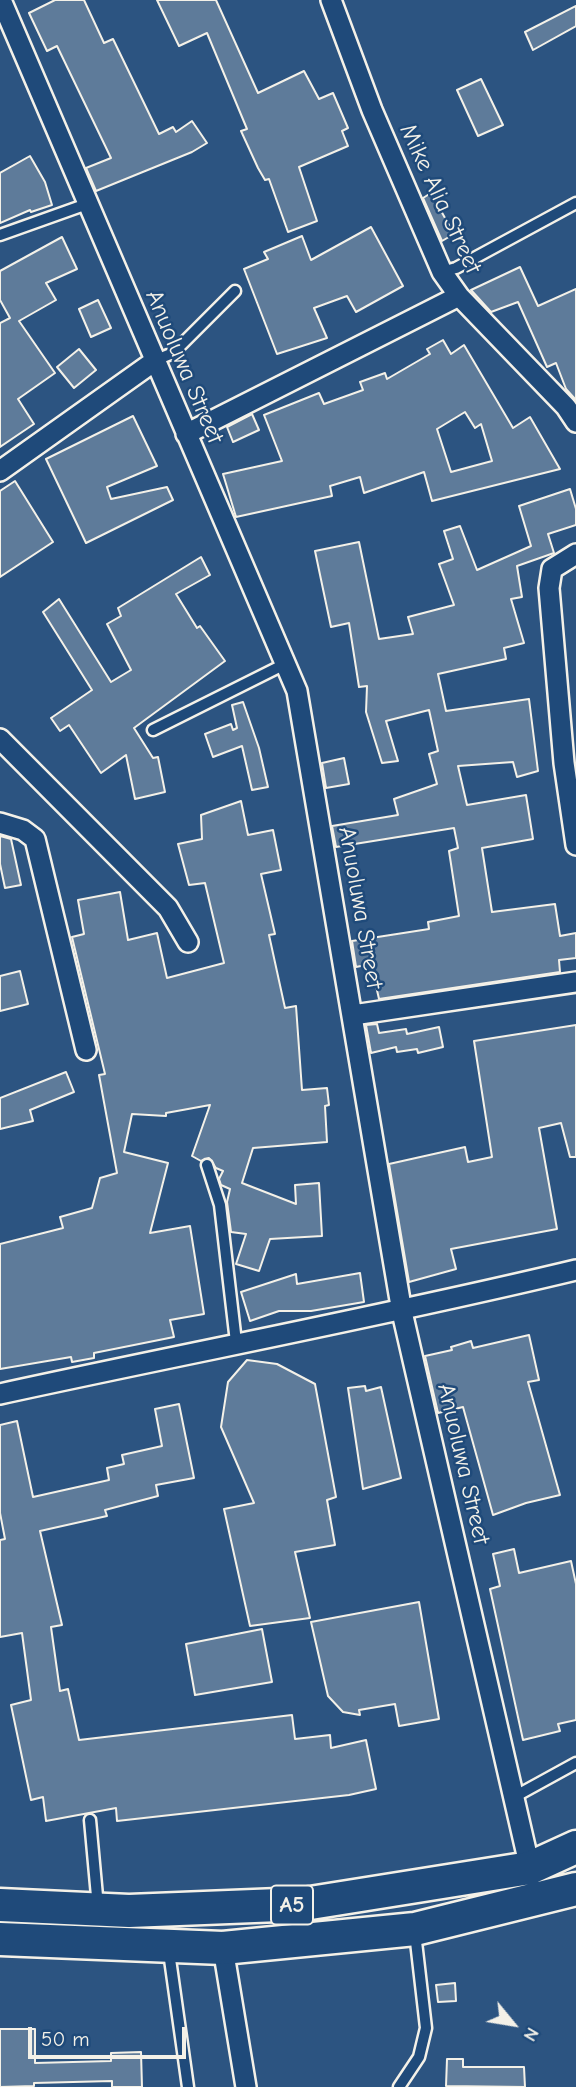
<!DOCTYPE html>
<html>
<head>
<meta charset="utf-8">
<style>
  body { margin:0 }
  #map { position:relative; width:576px; height:2087px; overflow:hidden; background:#2c5481; font-family:"Comic Neue",sans-serif }
  canvas { display:block }
  .north { position:absolute; left:478px; top:1989px; width:70px; height:70px; -webkit-text-stroke:5px #1f4a7a; paint-order:stroke; rotate:120deg; font-size:19px; font-weight:700; line-height:28px; text-align:center; color:#f4f1e8 }
  .north::after { content:''; display:block; margin:auto; width:24px; height:32px; background:#f4f1e8; clip-path:polygon(50% 0,100% 100%,50% 72%,0 100%) }
  .scale { position:absolute; left:28px; top:2027px; width:158px; height:32px; box-sizing:border-box; border:4px solid #f4f1e8; border-top:0; padding-left:9px; font-size:21px; line-height:24px; white-space:nowrap; color:#f4f1e8; -webkit-text-stroke:5px #1f4a7a; paint-order:stroke }
</style>
</head>
<body>
<div id="map">
<canvas width="576" height="2087"></canvas>
<div class="north">N</div>
<div class="scale">50 m</div>
</div>
<script>
const context = document.querySelector('canvas').getContext('2d');
context.lineJoin = 'round';
function paint(path, color) { context.fillStyle = color; context.fill(path, 'evenodd'); }
function stroke(path, color, width, dash) { context.strokeStyle = color; context.lineWidth = width; context.lineCap = dash ? 'butt' : 'round'; context.setLineDash(dash || []); context.stroke(path); }
function drawText(font, color, halo, rows, align = 'center') {
  context.font = font + ' "Comic Neue",sans-serif'; context.lineWidth = 5; context.setLineDash([]); context.textBaseline = 'middle'; context.strokeStyle = halo; context.fillStyle = color; for (const [text, x, y, turn = 0] of rows) {
    context.save(); context.translate(x, y); context.rotate((+turn || 0) * Math.PI / 180); context.textAlign = isNaN(turn) ? turn : align; if (halo) context.strokeText(text, 0, 0); context.fillText(text, 0, 0); context.restore();
  }
}
const building = new Path2D(`
  M55,0H84L104,43L113,39L159,134L173,127L176,132L192,121L207,143L192,152L96,191L86,168L111,158L57,46L47,51L29,13Z
  M157,0H216L258,93L304,71L319,99L333,93L348,128L342,131L348,146L299,167L317,221L288,232L269,179L265,180L258,168L241,131L247,129L207,33L179,46Z
  M576,6V26L533,50L525,32Z
  M481,79L503,125L478,136L457,90Z
  M30,156L45,182L52,205L31,212L30,210L0,223V173Z
  M431,193L454,234L442,241L423,198Z
  M371,227L403,286L356,312L347,296L314,308L327,338L277,354L244,269L268,259L264,252L302,236L311,260Z
  M62,237L77,269L46,283L56,300L19,321L55,373L18,399L34,424L0,447V323L10,318L0,300V271Z
  M520,267L538,306L576,289V400L566,389L556,363L547,367L518,302L491,312L471,290Z
  M98,300L111,328L91,337L79,309Z
  M443,340L451,354L464,345L513,428L530,417L560,469L432,501L424,472L364,493L360,477L330,486L332,496L236,517L223,474L282,461L264,415L319,393L324,404L363,390L360,382L385,373L387,379L430,354L427,349ZM465,412L475,428L481,424L492,461L451,472L437,429Z
  M79,349L96,370L74,388L57,367Z
  M252,414L259,430L233,442L227,427Z
  M133,416L157,466L107,487L111,499L167,487L173,500L86,543L46,459Z
  M15,481L53,542L0,577V491Z
  M570,489L576,509V525L548,534L554,553L517,566L522,597L511,599L524,643L504,648L506,659L438,674L446,711L529,699L538,771L517,777L513,762L458,766L467,805L526,795L533,839L482,848L492,912L555,904L560,936L576,933V958L559,960L560,972L379,999L371,964L356,967L352,941L429,929L428,922L459,916L449,851L458,848L454,828L336,847L332,826L398,815L394,799L437,784L429,754L438,751L429,710L386,721L398,761L382,763L366,712L367,686L359,687L349,623L331,627L315,551L359,542L379,639L413,634L408,617L454,605L439,564L453,559L444,531L460,526L477,570L531,546L519,506Z
  M201,557L210,575L176,594L197,628L200,626L225,661L134,728L153,758L158,757L165,792L135,799L126,755L101,773L69,725L60,731L51,718L92,690L43,612L59,599L111,682L131,670L107,624L121,616L118,608Z
  M243,702L259,748L268,787L252,790L242,746L213,757L205,734L231,724L233,730L237,728L232,705Z
  M344,758L349,784L326,788L322,763Z
  M241,801L248,835L273,830L281,870L261,874L275,934L269,935L285,1008L296,1006L302,1090L327,1088L329,1105L325,1106L327,1142L253,1148L242,1183L296,1204L295,1185L319,1183L322,1236L270,1239L259,1271L236,1264L246,1234L231,1232L227,1202L230,1189L221,1185L219,1179L223,1171L216,1168L209,1158L201,1161L192,1156L210,1105L166,1113V1116L132,1114L124,1152L168,1163L150,1233L190,1226L204,1314L170,1320L174,1337L94,1353V1358L72,1362L71,1357L0,1369V1244L63,1228L60,1217L92,1208L100,1178L117,1173L99,1075L105,1074L72,937L84,934L78,900L120,892L128,940L157,933L167,978L224,963L205,883L189,885L178,844L202,839L201,815Z
  M0,836L11,839L21,885L5,888L0,864Z
  M20,971L28,1004L0,1011V976Z
  M377,1024L379,1033L406,1029L407,1034L439,1027L443,1047L418,1053L417,1049L397,1052L396,1047L371,1053L366,1025Z
  M576,1025V1157H570L561,1123L539,1128L557,1229L451,1249L456,1269L409,1282L389,1164L465,1147L468,1162L492,1157L474,1041Z
  M66,1072L74,1092L30,1110L33,1121L0,1129V1098Z
  M360,1273L364,1302L311,1311H279L250,1321L241,1292L296,1274L297,1284Z
  M529,1335L539,1380L528,1382L560,1495L526,1503L493,1515L463,1407L438,1413L425,1356L452,1350L451,1347L471,1341L473,1348Z
  M247,1360L277,1364L315,1384L336,1497L327,1500L335,1545L295,1552L310,1618L250,1626L224,1509L254,1503L221,1427L228,1382Z
  M365,1386L366,1391L381,1387L401,1478L363,1489L348,1388Z
  M179,1404L194,1478L156,1485L158,1496L105,1510L107,1516L40,1531L62,1625L51,1627L60,1691L68,1689L79,1740L292,1715L295,1739L330,1735L331,1748L366,1740L376,1789L349,1795L117,1821L116,1808L46,1821L43,1797L31,1800L11,1705L31,1700L22,1633L0,1637V1540L5,1539L0,1513V1425L17,1421L33,1497L109,1480L107,1468L124,1464L122,1455L162,1446L155,1409Z
  M514,1549L519,1573L571,1561L576,1584V1720L558,1724L560,1731L523,1740L490,1589L500,1586L493,1554Z
  M419,1602L439,1719L399,1726L395,1704L359,1710L360,1715L343,1712L328,1696L311,1622Z
  M262,1629L272,1682L195,1695L186,1644Z
  M455,1983L456,2001L438,2002L436,1985Z
  M0,2029H35V2063L111,2061V2053L141,2052L142,2087H112V2081L34,2083V2086L0,2087Z
  M447,2059H463V2067H524L525,2087L446,2086Z`);
const service = new Path2D(`
  M0,235L87,204
  M442,272L456,268L576,203
  M156,360L173,353L235,291
  M153,730L285,664
  M207,1165L220,1205L236,1342
  M514,1797L576,1763
  M90,1820L98,1907
  M169,1952L188,2087
  M399,2087L419,2057L426,2028L415,1933`);
const minor = new Path2D(`
  M1,0L297,691L402,1312L530,1868
  M331,0L372,110L442,272L459,296L566,407L576,422
  M186,434L459,296
  M0,471L156,360
  M576,554L552,569L549,588L564,763L576,845
  M0,739L168,908L188,942
  M0,823L23,830L35,839L86,1050
  M353,1015L576,982
  M0,1394C192,1352 385,1316 576,1270
  M223,1948L246,2087`);
const trunk = new Path2D(`
  M0,1905L129,1911L304,1904L530,1868L576,1847
  M0,1939L223,1948L415,1929L576,1889`);
const shields = [
  [292,1905,42]
];
const shieldNames = [
  ["A5",292,1905]
];
const streetNames = [
  ["Mike Alia Street",440,199,65],
  ["Anuoluwa Street",184,367,67],
  ["Anuoluwa Street",360,908,80],
  ["Anuoluwa Street",463,1464,77]
];
paint(building, '#5e7b9a');
stroke(building, '#f4f1e8', 2);
stroke(service, '#f4f1e8', 15);
stroke(minor, '#f4f1e8', 24);
stroke(trunk, '#f4f1e8', 37);
stroke(service, '#1f4a7a', 10);
stroke(minor, '#1f4a7a', 19);
stroke(trunk, '#1f4a7a', 32);
for (const [x, y, w] of shields) { const box = new Path2D(); box.roundRect(x - w / 2, y - 19.5, w, 39, 5); context.fillStyle = '#1f4a7a'; context.fill(box); stroke(box, '#f4f1e8', 2); }
drawText('bold 23px', '#f4f1e8', null, shieldNames);
drawText('24px', '#f4f1e8', '#1f4a7a', streetNames);
</script>
</body>
</html>
